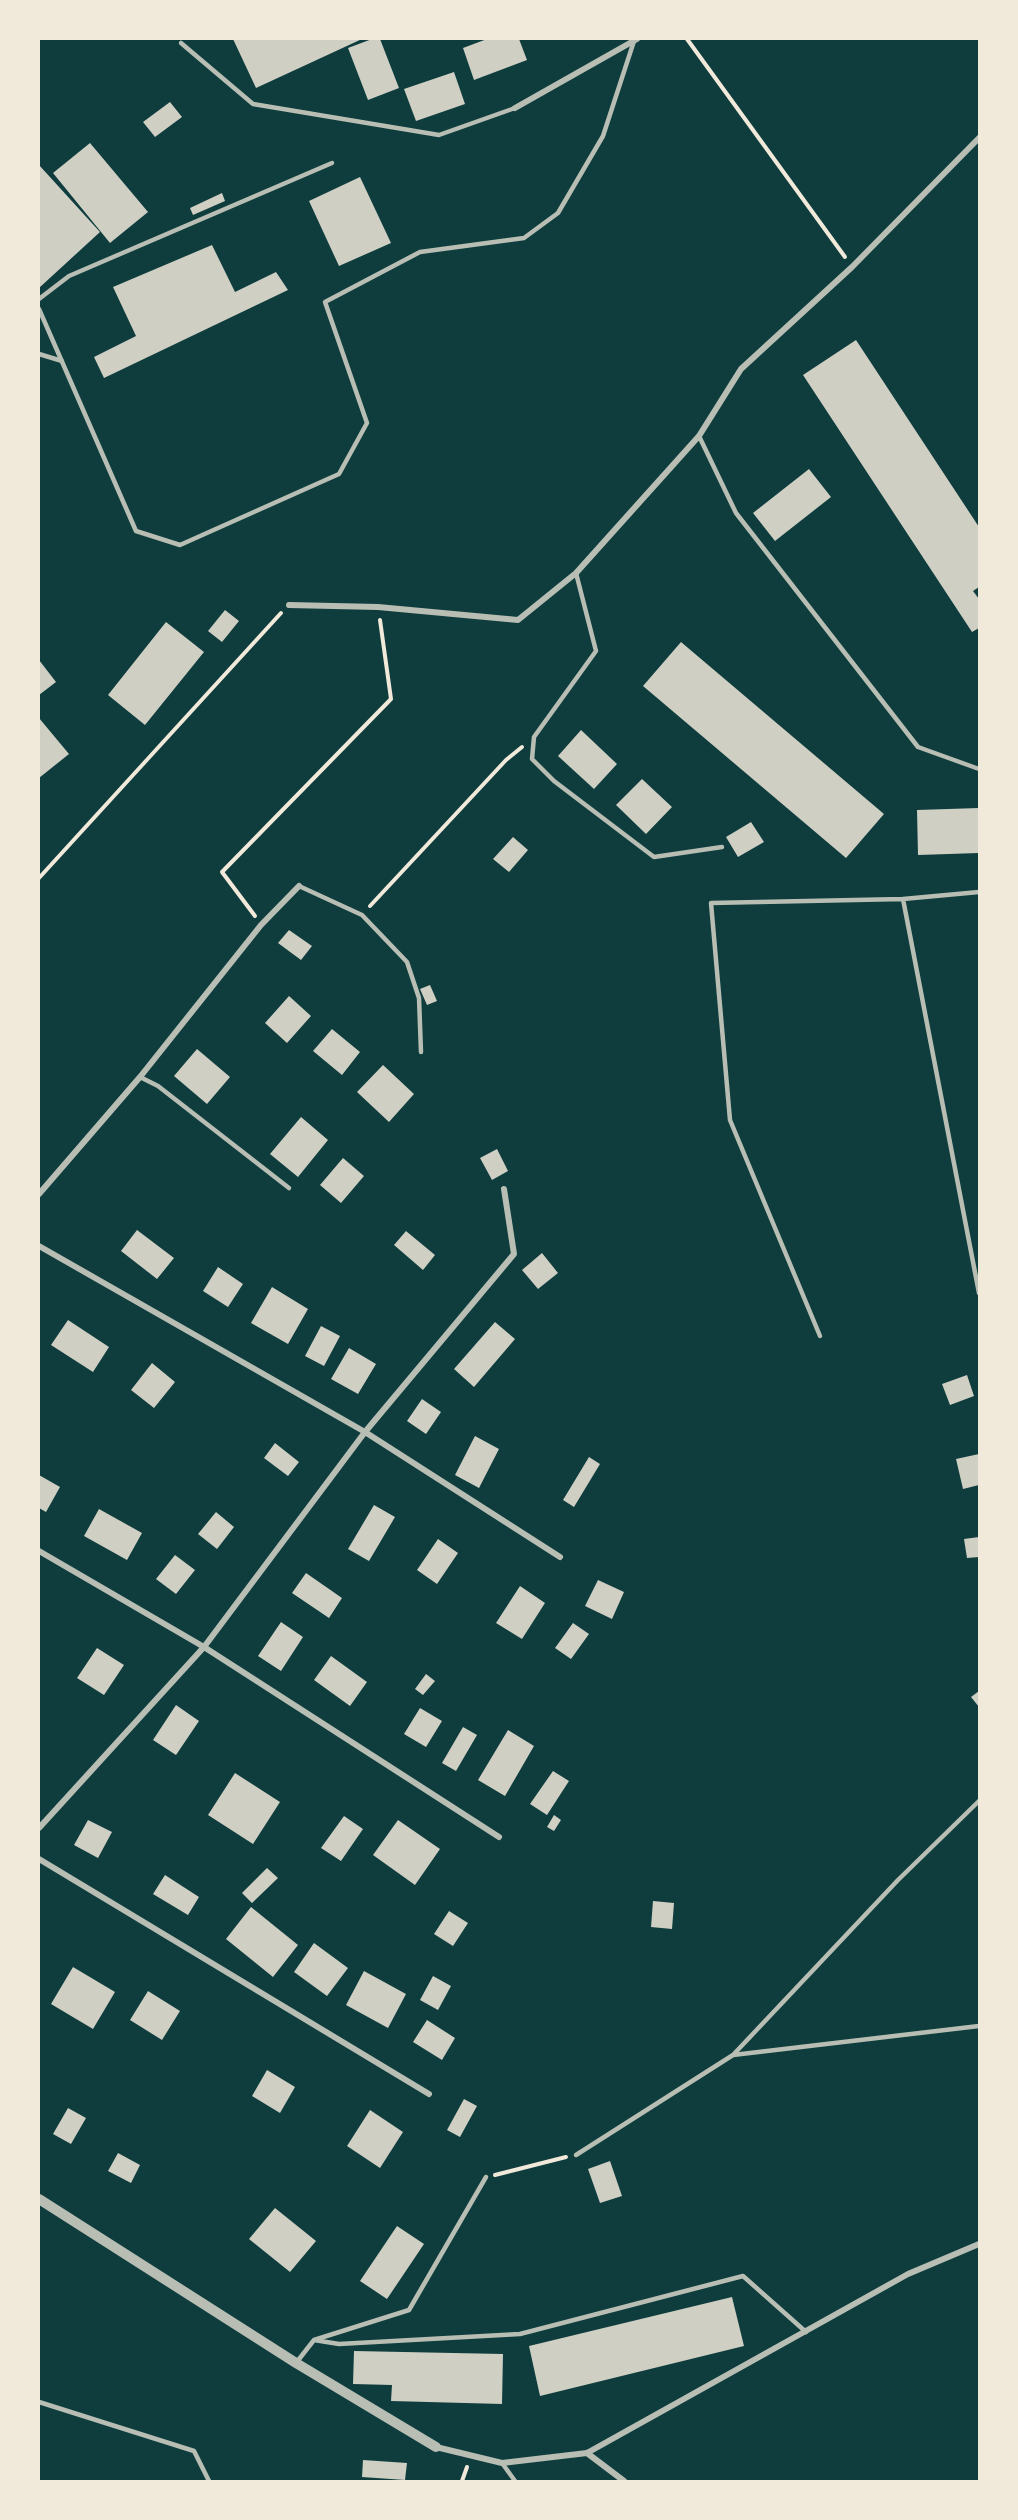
<!DOCTYPE html>
<html>
<head>
<meta charset="utf-8">
<style>
  body { margin:0 }
  #map { position:relative; width:1018px; height:2520px; overflow:hidden; background:#0f3d3e; font-family:Georgia,serif }
  canvas { display:block }
  .frame { position:absolute; inset:0; border:40px solid #f1e9da; pointer-events:none }
</style>
</head>
<body>
<div id="map">
<canvas width="1018" height="2520"></canvas>
<div class="frame"></div>
</div>
<script>
const context = document.querySelector('canvas').getContext('2d');
context.lineJoin = 'round';
function paint(path, color) { context.fillStyle = color; context.fill(path, 'evenodd'); }
function stroke(path, color, width, dash) { context.strokeStyle = color; context.lineWidth = width; context.lineCap = dash ? 'butt' : 'round'; context.setLineDash(dash || []); context.stroke(path); }
const building = new Path2D(`
  M233,39H362L256,88Z
  M372,39H380L399,88L368,100L348,48Z
  M487,39H519L527,60L474,80L463,48Z
  M454,72L465,104L416,121L404,89Z
  M170,102L182,117L155,137L143,122Z
  M90,143L148,212L110,243L53,173Z
  M39,165L100,232L39,288Z
  M360,177L391,243L339,266L309,201Z
  M222,193L225,201L193,215L190,208Z
  M212,245L235,292L276,272L288,290L104,378L94,357L136,336L113,287Z
  M856,340L979,527V587L973,591L979,599V628L972,632L803,375Z
  M809,469L831,497L775,541L753,513Z
  M225,610L239,621L222,642L208,631Z
  M166,622L204,652L145,725L108,695Z
  M681,642L884,814L846,858L643,686Z
  M39,660L56,682L39,695Z
  M39,718L69,754L39,778Z
  M581,730L617,764L594,789L558,756Z
  M642,779L672,807L646,834L616,805Z
  M979,808V853L918,855L917,810Z
  M751,822L764,842L738,857L726,837Z
  M513,837L528,850L509,872L493,859Z
  M289,930L312,946L301,960L278,943Z
  M430,985L437,1001L427,1005L420,989Z
  M289,996L311,1016L287,1043L265,1023Z
  M332,1029L360,1052L342,1075L313,1051Z
  M197,1049L230,1077L207,1104L174,1076Z
  M383,1065L414,1094L389,1122L357,1092Z
  M301,1117L328,1140L298,1177L270,1154Z
  M497,1149L508,1171L492,1180L480,1158Z
  M343,1158L364,1176L341,1203L320,1185Z
  M137,1230L174,1258L157,1279L121,1251Z
  M406,1231L435,1255L423,1270L394,1245Z
  M542,1253L558,1273L538,1289L522,1270Z
  M218,1267L243,1284L228,1307L203,1291Z
  M272,1287L308,1309L288,1344L251,1323Z
  M68,1320L109,1347L93,1372L51,1345Z
  M495,1322L515,1339L474,1387L454,1369Z
  M321,1326L340,1336L324,1366L305,1356Z
  M349,1348L376,1364L358,1394L331,1379Z
  M152,1363L175,1382L154,1408L131,1390Z
  M967,1375L974,1396L950,1405L942,1384Z
  M422,1399L441,1412L426,1434L407,1421Z
  M475,1436L499,1449L479,1488L455,1475Z
  M275,1443L299,1462L288,1476L264,1458Z
  M979,1454V1485L963,1489L956,1459Z
  M589,1457L600,1464L574,1507L563,1500Z
  M39,1475L60,1487L46,1512L39,1508Z
  M374,1505L395,1517L369,1561L348,1549Z
  M99,1509L142,1533L127,1560L84,1536Z
  M216,1512L234,1527L217,1549L198,1534Z
  M979,1537V1557L967,1558L964,1539Z
  M438,1539L458,1553L437,1584L417,1570Z
  M175,1555L195,1570L176,1594L156,1579Z
  M306,1573L342,1598L329,1618L292,1593Z
  M598,1580L624,1592L612,1619L585,1606Z
  M520,1586L545,1603L522,1639L496,1623Z
  M281,1622L303,1637L281,1671L258,1656Z
  M573,1623L589,1634L571,1659L555,1648Z
  M97,1648L124,1665L104,1695L77,1678Z
  M331,1656L367,1682L350,1706L314,1680Z
  M426,1674L435,1681L423,1695L415,1689Z
  M979,1691V1707L971,1697Z
  M176,1705L199,1721L176,1755L153,1740Z
  M420,1708L442,1721L426,1747L404,1734Z
  M463,1727L477,1735L456,1771L442,1763Z
  M508,1730L534,1746L505,1796L478,1780Z
  M553,1771L569,1781L547,1815L530,1804Z
  M235,1773L280,1802L253,1844L208,1815Z
  M554,1815L561,1820L554,1831L547,1827Z
  M344,1816L363,1829L341,1861L321,1848Z
  M88,1820L112,1832L98,1858L74,1845Z
  M398,1820L440,1849L415,1885L373,1855Z
  M267,1868L278,1878L252,1903L242,1893Z
  M165,1875L199,1897L188,1915L153,1894Z
  M653,1901L674,1903L672,1929L651,1927Z
  M251,1907L298,1945L273,1977L226,1939Z
  M449,1911L468,1923L453,1946L434,1934Z
  M314,1943L348,1968L327,1996L294,1972Z
  M73,1967L115,1992L93,2029L51,2004Z
  M364,1971L406,1994L388,2028L346,2005Z
  M433,1976L451,1986L438,2010L420,2000Z
  M148,1991L180,2011L162,2040L130,2020Z
  M427,2020L455,2038L442,2060L413,2042Z
  M267,2070L295,2087L280,2113L252,2096Z
  M464,2099L477,2106L460,2137L447,2130Z
  M68,2108L86,2118L71,2144L53,2134Z
  M370,2110L403,2132L380,2168L347,2146Z
  M118,2153L140,2165L131,2183L108,2171Z
  M610,2161L622,2196L600,2203L588,2169Z
  M275,2208L316,2241L290,2272L249,2239Z
  M397,2226L424,2244L387,2299L360,2281Z
  M732,2297L744,2346L540,2396L529,2346Z
  M354,2351L503,2354L502,2404L391,2401L392,2385L353,2384Z
  M363,2460L407,2463L405,2480L362,2477Z`);
const path = new Path2D(`
  M687,39L845,257
  M39,878L281,613
  M370,906L506,760L522,747
  M255,916L222,872L391,699L380,620
  M495,2175L566,2157
  M462,2481L467,2467`);
const service = new Path2D(`
  M181,43L253,104L439,135L515,108
  M39,299L69,276L332,163
  M39,309L136,531L180,545L339,474L367,423L325,302L420,252L524,238L558,213L603,136L634,41
  M39,354L62,361
  M699,436L736,513L918,747L979,769
  M576,573L596,651L534,737L532,759L554,781L654,857L722,847
  M299,886L362,915L407,962L419,998L421,1052
  M903,899L979,1293
  M140,1077L158,1086L289,1188
  M820,1336L730,1120L711,903L903,899L979,892
  M979,1801L898,1880L733,2055L979,2026
  M576,2155L733,2055
  M314,2340L339,2344L520,2334L743,2276L806,2332
  M296,2363L314,2340L409,2310L486,2177
  M39,2402L194,2451L209,2481
  M502,2463L515,2481`);
const minor = new Path2D(`
  M515,108L637,39
  M289,605L378,607L518,620L576,573L699,436L741,369L852,267L979,138
  M39,1194L140,1077L261,925L299,886
  M39,1246L365,1432L560,1557
  M39,1551L204,1647L499,1837
  M39,1828L204,1647L365,1432L514,1254L504,1189
  M39,1859L429,2094
  M436,2447L502,2463L587,2453L908,2274L979,2244
  M587,2453L624,2481`);
const tertiary = new Path2D(`
  M39,2199L296,2363L436,2447`);
paint(building, '#cfcfc3');
stroke(path, '#f1e9da', 4);
stroke(service, '#b8beb3', 4.5);
stroke(minor, '#b8beb3', 6);
stroke(tertiary, '#b8beb3', 10);
</script>
</body>
</html>
